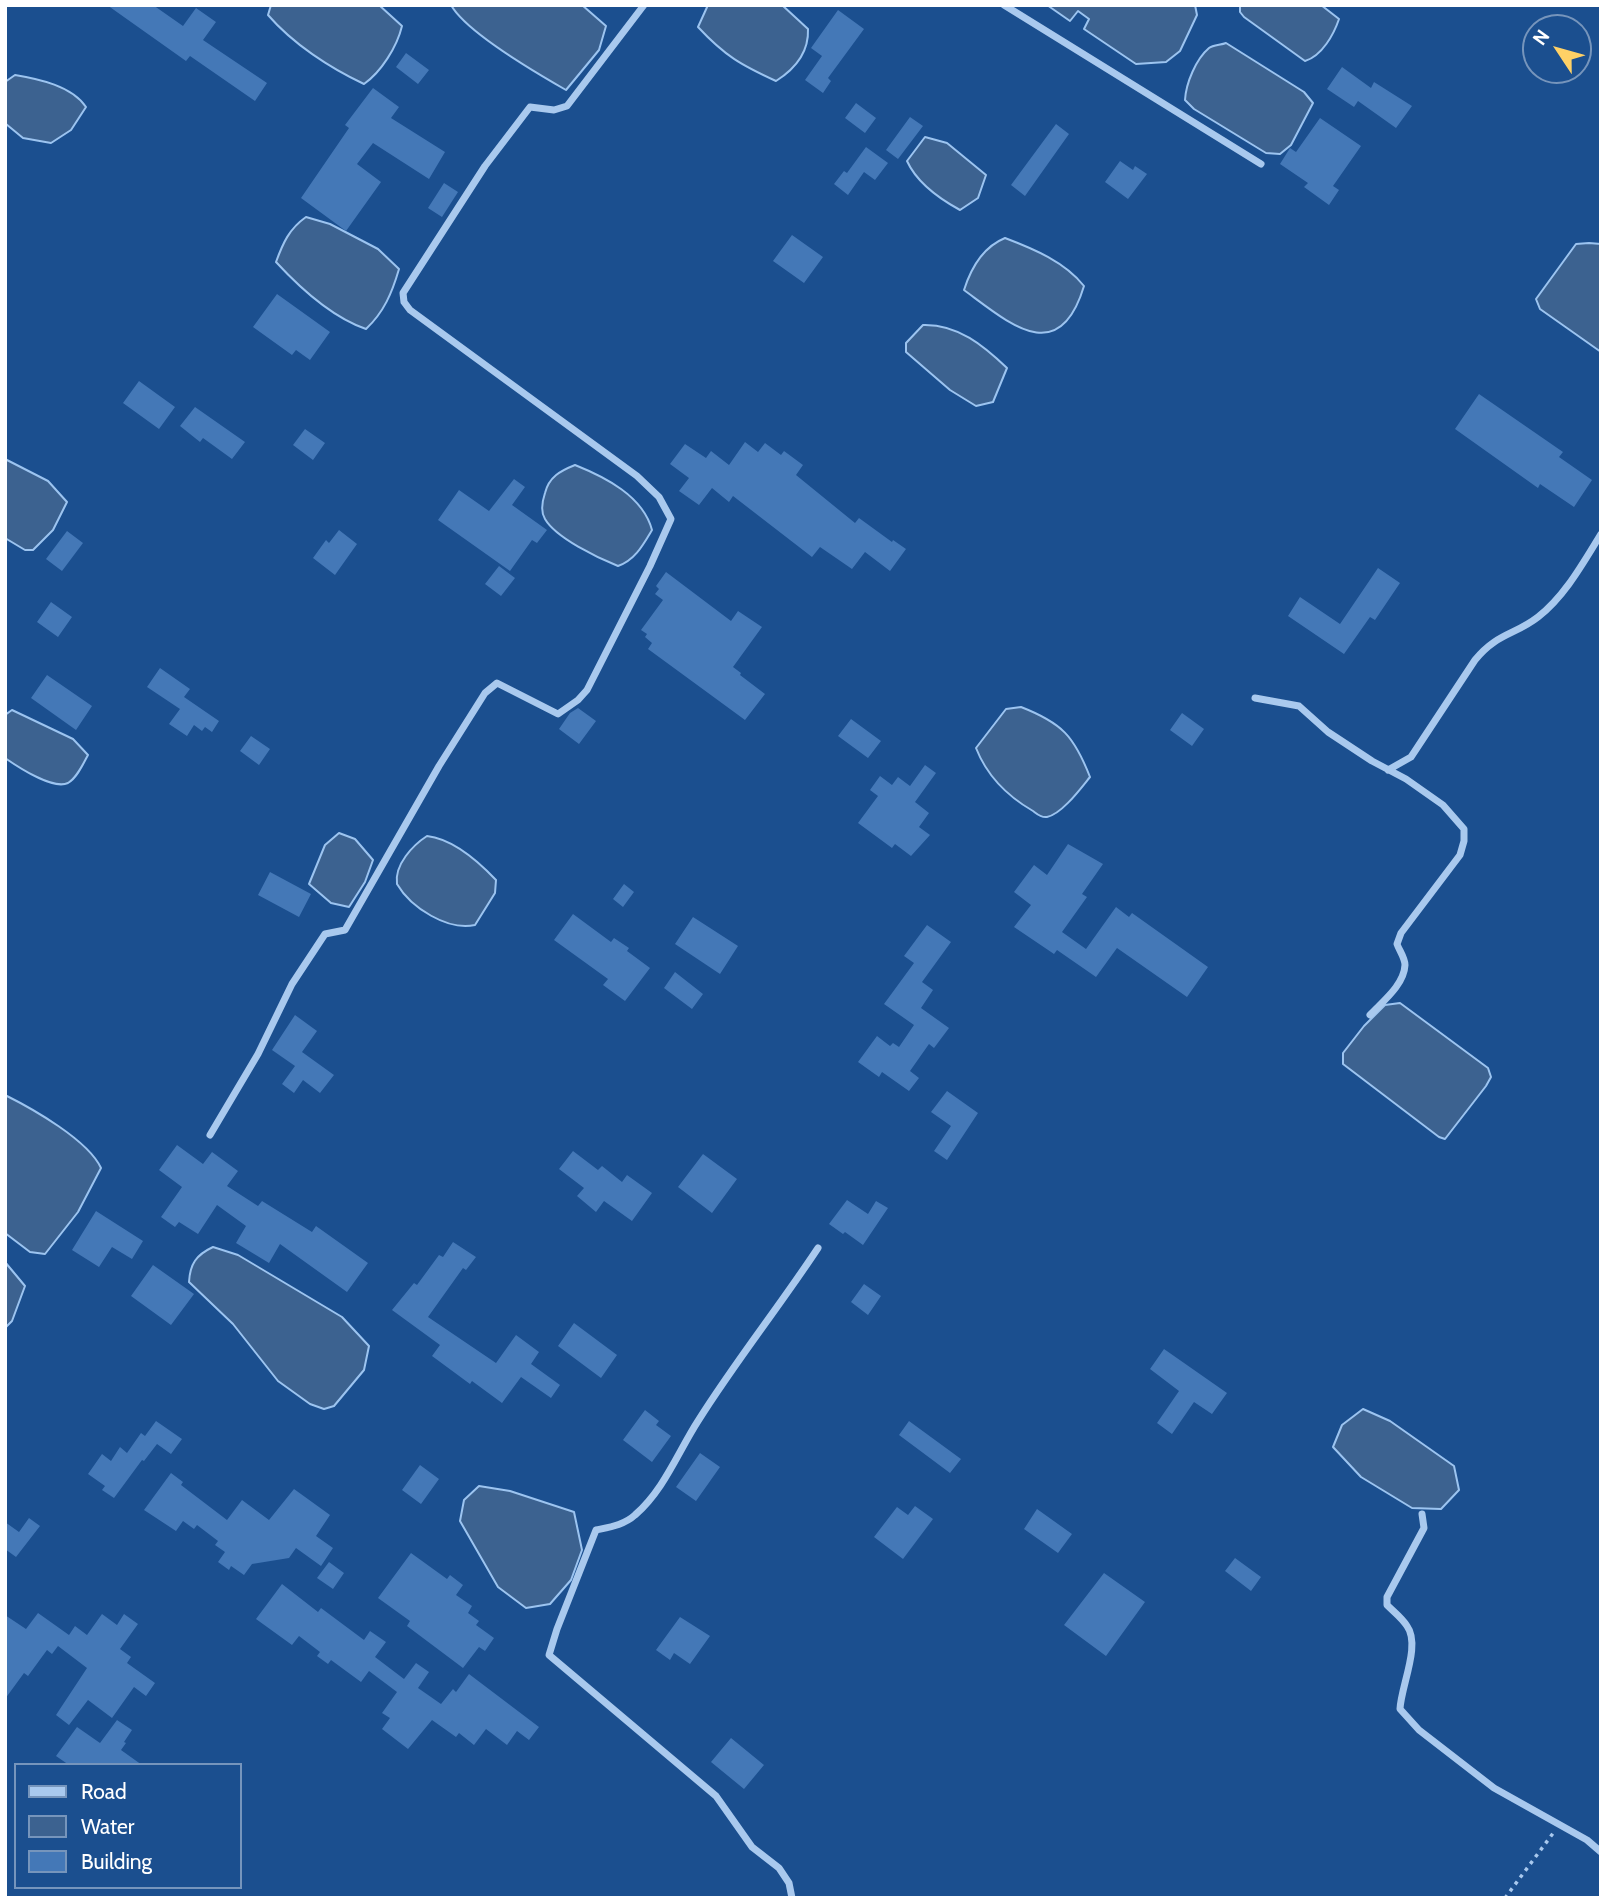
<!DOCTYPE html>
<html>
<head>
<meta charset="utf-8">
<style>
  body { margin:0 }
  #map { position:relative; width:1606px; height:1903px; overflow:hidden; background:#1b4f8f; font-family:Cabin,sans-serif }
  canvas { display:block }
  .frame { position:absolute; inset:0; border:7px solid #fff; pointer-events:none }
  .legend { position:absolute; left:14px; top:1763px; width:228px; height:126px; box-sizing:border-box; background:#1b4f8f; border:2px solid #7695bc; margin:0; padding:9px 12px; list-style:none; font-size:21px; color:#fff }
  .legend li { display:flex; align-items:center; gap:14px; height:35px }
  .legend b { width:35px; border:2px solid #7695bc }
  .north { position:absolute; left:1522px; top:14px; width:70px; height:70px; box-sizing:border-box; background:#1b4f8f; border:2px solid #7695bc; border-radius:50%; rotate:306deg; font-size:19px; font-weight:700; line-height:28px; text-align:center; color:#fff }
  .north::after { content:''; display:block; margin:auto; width:24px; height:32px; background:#ffd166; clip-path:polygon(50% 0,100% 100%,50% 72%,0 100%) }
</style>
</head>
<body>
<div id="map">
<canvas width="1606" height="1903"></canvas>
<div class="frame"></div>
<ul class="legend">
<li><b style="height:9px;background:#a9c9ee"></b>Road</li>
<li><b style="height:19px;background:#3c6290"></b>Water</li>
<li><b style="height:19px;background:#4478b7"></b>Building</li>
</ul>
<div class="north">N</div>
</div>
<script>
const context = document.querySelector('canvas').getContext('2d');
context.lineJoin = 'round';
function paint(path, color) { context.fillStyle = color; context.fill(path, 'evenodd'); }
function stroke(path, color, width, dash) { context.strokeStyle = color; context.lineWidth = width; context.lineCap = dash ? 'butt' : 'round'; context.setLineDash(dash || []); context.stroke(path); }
const water = new Path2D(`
  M271,5H379L402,26C397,47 381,72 364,84C330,68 293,44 268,15Z
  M451,5H582L606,26L599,50L566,90C538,74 466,32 451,5Z
  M708,5H782L808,29C809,53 795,69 776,81C741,65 725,56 698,27Z
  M1047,5H1195L1197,15L1180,51L1166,62L1136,64L1084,29L1089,19L1078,11L1070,21Z
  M1240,5H1321L1339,19C1334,34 1322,56 1305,61L1244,17L1240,12Z
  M1226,43L1304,92L1313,103L1291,145L1280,154L1266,153L1194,109L1185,100C1186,83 1196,59 1209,48C1213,45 1221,45 1226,43Z
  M15,75C39,79 72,86 86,107L71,130L51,143L23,138L6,124L5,82Z
  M925,137L947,143L986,175L978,198L960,210C938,198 917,183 907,161Z
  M306,217L330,224L378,249L399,269C392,293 384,312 366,329C331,317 300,288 276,262C283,243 289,229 306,217Z
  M1005,238C1034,249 1065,262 1084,286C1059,369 1009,323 964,290C971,268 983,247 1005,238Z
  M1589,243L1601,244V352L1540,309L1536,299L1576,244Z
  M923,325C958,324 984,346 1007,368L993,402L976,406L950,390L906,352V343Z
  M5,459L48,481L67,502L53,530L33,550H25L5,538Z
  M575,465C605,477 643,496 652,530C643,545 635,560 618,566C598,558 556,538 545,519C540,511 542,502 545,493C549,477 560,471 575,465Z
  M1021,707C1062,723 1074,736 1090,777C1081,788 1062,814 1047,817C1041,818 1037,814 1033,811C1007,796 987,776 976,748L1006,709Z
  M12,710L73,739L88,755C83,764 77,778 68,783C53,790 18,767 5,758V715Z
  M339,833L355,839L373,860L365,882L349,907L331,903L309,884L325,845Z
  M427,836C453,839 478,861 496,880L495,893L475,925C448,931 411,908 397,884C394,865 413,845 427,836Z
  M1400,1003L1488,1068L1491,1077L1486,1086L1445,1139L1439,1137L1343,1064V1053L1364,1026L1385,1005Z
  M5,1095C33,1109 88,1140 101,1168L78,1212L45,1254L30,1252L5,1233Z
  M213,1247L238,1255L342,1317L369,1346L364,1370L334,1406L324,1409L310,1404L278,1381L233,1324L189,1282C190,1264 196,1255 213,1247Z
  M5,1262L25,1286L12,1321L5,1328Z
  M1363,1409L1390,1421L1454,1466L1459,1490L1441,1509L1412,1508L1361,1477L1333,1447L1342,1425Z
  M479,1486L510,1491L574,1512L582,1550L571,1580L550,1604L526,1608L498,1587L460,1521L464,1500Z`);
const building = new Path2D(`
  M107,5H153L183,26L196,8L216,22L203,40L267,83L255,101L190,56L186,61Z
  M838,10L864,29L828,78L831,81L823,93L805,80L822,56L811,48Z
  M406,53L429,70L418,84L396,67Z
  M1342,67L1371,88L1374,82L1412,106L1396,128L1358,101L1354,107L1327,89Z
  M373,88L399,107L391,118L445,152L429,179L373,143L357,164L381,182L346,231L301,198L349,128L345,125Z
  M856,103L876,118L865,133L845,118Z
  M910,117L923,126L898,159L886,150Z
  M1320,118L1361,146L1333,186L1339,190L1329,205L1304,187L1308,183L1280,164L1290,148L1296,152Z
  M1056,124L1069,134L1025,196L1011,185Z
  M866,147L888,163L875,180L864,172L848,195L834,184L844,171L847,173Z
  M1120,161L1133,170L1135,166L1147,174L1128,199L1105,182Z
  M444,183L458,192L442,217L428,208Z
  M792,235L823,257L804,283L773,261Z
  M277,294L330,332L310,360L296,350L292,355L253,327Z
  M139,381L175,407L159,429L123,403Z
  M1479,394L1563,452L1559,457L1592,480L1574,507L1540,484L1538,488L1455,429Z
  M195,407L245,442L232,459L203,438L200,442L180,426Z
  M305,429L325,443L313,460L293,445Z
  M745,442L758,452L765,443L781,455L784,451L803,465L796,475L855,523L859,518L892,542L893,540L906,549L890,571L865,552L852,569L820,547L812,557L733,496L729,502L712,488L699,505L679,491L689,478L670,464L685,444L706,458L711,451L729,465Z
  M514,479L525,487L512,505L547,530L537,543L532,540L510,571L438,520L459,490L489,511Z
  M339,530L357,544L335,575L313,558L326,540L329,543Z
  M67,531L83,543L62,571L46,559Z
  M499,566L515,578L501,596L485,584Z
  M1378,568L1400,583L1375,620L1370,617L1344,654L1288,616L1300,597L1340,624Z
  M666,572L731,621L738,611L762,627L733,667L741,673L740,675L765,694L745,720L648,649L652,643L645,637L647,634L641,630L663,600L655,594L659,589L656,586Z
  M51,602L72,617L58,637L37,622Z
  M160,668L190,689L184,697L219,721L212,732L205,727L202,731L194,725L187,736L169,724L180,709L147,687Z
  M47,675L92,706L76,730L31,698Z
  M578,708L596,721L579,744L559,729L570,713Z
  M1182,713L1204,729L1192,746L1170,730Z
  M851,719L881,741L868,758L838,736Z
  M251,736L270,749L259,765L240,751Z
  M925,765L936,773L915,802L929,813L919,827L930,835L911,856L895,844L892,848L858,823L878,796L870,790L880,776L892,785L898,777L910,786Z
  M1068,844L1103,864L1082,894L1087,897L1062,932L1086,949L1116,907L1129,917L1132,913L1208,967L1187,997L1117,948L1096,977L1057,950L1054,954L1014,927L1031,905L1014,892L1034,865L1047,875Z
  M270,872L311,894L299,917L258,895Z
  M624,884L634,892L623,907L613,899Z
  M573,914L611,942L614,938L629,948L627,951L650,968L625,1001L603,985L608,979L554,940Z
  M693,917L738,946L720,974L675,944Z
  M927,925L951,942L922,982L933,990L921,1008L949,1028L934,1048L929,1044L910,1071L919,1078L909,1091L882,1072L879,1077L858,1062L877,1036L890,1046L893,1043L899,1047L914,1025L884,1004L914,963L904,956Z
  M675,972L703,994L692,1009L664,988Z
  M295,1015L317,1031L302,1052L334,1075L320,1093L303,1080L294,1093L282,1084L295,1066L272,1050Z
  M947,1091L978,1113L947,1160L934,1151L951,1126L931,1112Z
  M177,1145L203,1164L212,1152L238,1171L227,1186L258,1206L262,1201L312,1232L316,1226L368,1263L347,1292L280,1244L269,1263L236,1243L246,1226L217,1205L198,1234L179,1222L175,1227L161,1217L182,1187L159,1170Z
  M573,1151L598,1170L602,1166L622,1182L627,1175L652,1193L632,1221L604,1201L596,1212L577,1196L584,1188L559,1169Z
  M703,1154L737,1179L712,1213L678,1187Z
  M847,1200L868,1214L876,1201L888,1208L863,1245L845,1232L843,1234L829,1224Z
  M96,1211L143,1241L132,1259L112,1247L99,1267L72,1250Z
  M453,1242L476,1257L466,1270L463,1268L428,1317L496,1363L516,1335L539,1352L531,1364L560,1385L551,1398L521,1377L502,1403L472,1381L470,1384L432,1356L440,1345L392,1310L414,1283L417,1285L439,1255L443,1257Z
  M153,1265L194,1294L171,1325L131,1296Z
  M864,1284L881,1296L868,1315L851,1302Z
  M574,1323L617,1355L601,1378L558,1346Z
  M1164,1349L1227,1393L1212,1414L1194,1402L1172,1434L1157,1423L1179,1391L1150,1369Z
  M645,1410L659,1421L656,1425L671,1436L652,1462L623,1440Z
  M156,1421L182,1439L171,1454L157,1444L144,1461L142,1460L114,1498L102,1490L105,1486L88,1474L102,1454L111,1461L120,1447L127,1453L141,1433L145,1436Z
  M909,1421L961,1459L950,1473L899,1435Z
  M700,1453L720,1467L696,1501L676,1487Z
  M420,1465L439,1479L421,1504L402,1490Z
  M171,1473L183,1482L181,1485L227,1520L242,1500L269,1520L294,1489L330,1515L316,1536L333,1548L321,1566L296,1548L289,1558L252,1564L244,1575L231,1566L229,1570L218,1562L225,1552L215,1545L218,1541L197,1525L194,1529L183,1521L176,1531L144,1510Z
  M915,1506L933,1519L903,1559L874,1537L897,1507L908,1515Z
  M1037,1509L1072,1534L1058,1553L1024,1529Z
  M29,1518L40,1526L16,1557L5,1549V1522L19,1532Z
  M411,1553L447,1579L450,1575L463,1585L456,1595L472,1606L468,1613L479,1621L476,1625L494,1638L485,1651L479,1647L463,1668L407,1626L410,1621L378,1598Z
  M1235,1558L1261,1577L1251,1591L1225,1571Z
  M329,1562L344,1573L333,1589L317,1578Z
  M1104,1573L1145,1602L1106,1656L1064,1625Z
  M282,1584L318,1612L321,1608L364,1640L370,1631L386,1642L375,1657L404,1679L416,1663L429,1672L418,1688L441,1704L453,1689L456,1692L469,1674L539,1727L529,1740L517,1731L507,1745L486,1729L474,1745L459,1733L456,1737L432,1720L408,1749L382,1729L390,1718L382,1713L397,1692L369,1671L361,1682L331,1660L328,1664L317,1656L320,1652L299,1636L292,1645L256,1619Z
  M38,1613L69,1635L75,1626L87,1635L102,1614L117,1625L124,1614L138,1624L120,1649L131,1657L127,1663L155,1683L146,1696L134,1687L112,1718L88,1700L69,1725L56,1715L87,1668L58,1646L52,1654L47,1650L28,1676L24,1673L5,1699V1615L26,1629Z
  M680,1617L710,1636L690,1664L674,1653L670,1660L656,1650Z
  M117,1720L132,1730L124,1742L126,1743L121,1750L142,1765H69L56,1756L77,1727L100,1743Z
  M731,1738L764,1765L744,1789L711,1762Z`);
const path = new Path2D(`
  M1505,1898L1554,1832`);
const street = new Path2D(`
  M1004,5L1261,164
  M1255,698L1299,706L1328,732L1372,761L1406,779L1443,805L1464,829V841L1460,855L1401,933L1397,944C1399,950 1405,958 1405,965C1404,985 1383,1001 1370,1015
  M1388,770L1411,757L1475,660C1497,633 1515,635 1538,617C1565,596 1583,563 1601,534
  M210,1135L258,1054L292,984L325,934L345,930L439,766L485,693L497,683L558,714L578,700L587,690L650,566L671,519L659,497L637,476L410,310L404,302L403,293L485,166L530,107L554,110L567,106L644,5
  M1422,1514L1424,1528L1387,1597V1605C1394,1612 1402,1618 1407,1626C1421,1645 1401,1686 1400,1709L1419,1730L1494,1788L1587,1840L1601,1852
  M792,1898L789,1883L779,1868L752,1847L716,1796L549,1655L557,1629L596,1530C610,1527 624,1525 635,1515C664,1490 678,1452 698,1421C735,1362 779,1307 818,1248`);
paint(water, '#3c6290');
stroke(water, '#9cc4f0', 2);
paint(building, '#4478b7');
stroke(path, '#a9c9ee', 3.5, [3.5, 5]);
stroke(street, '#a9c9ee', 7);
</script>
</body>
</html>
